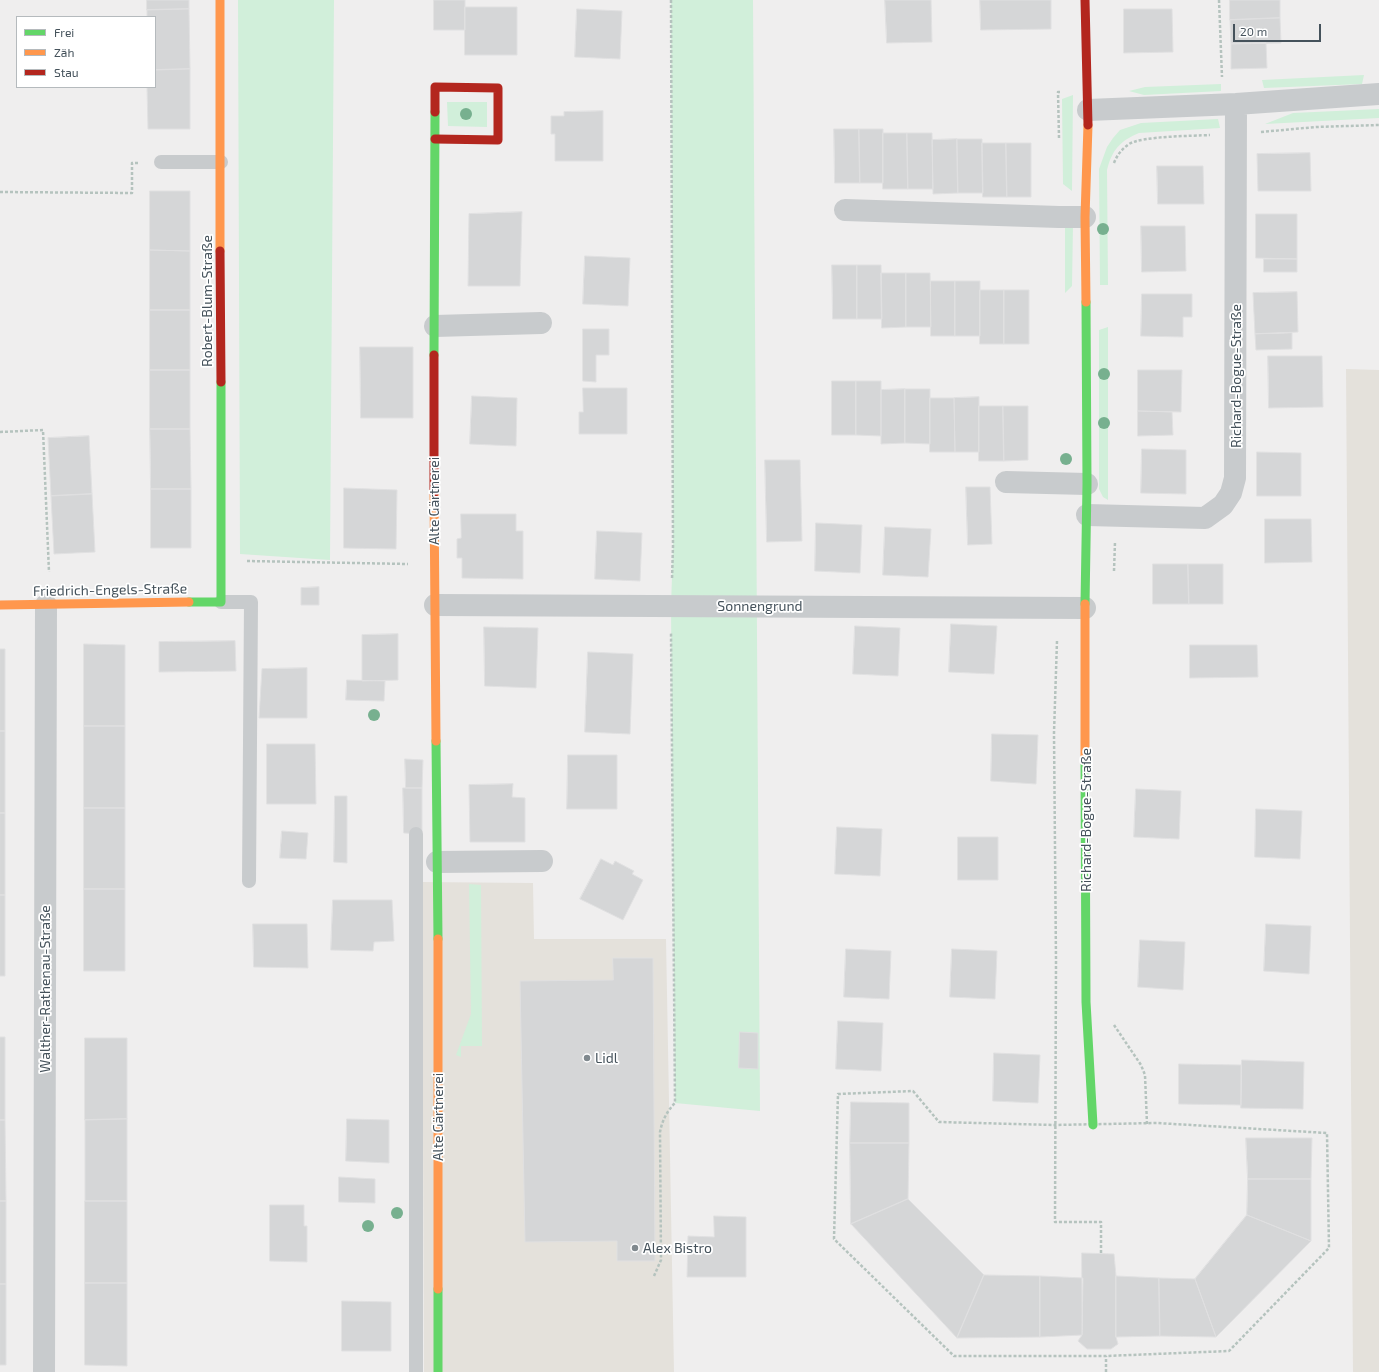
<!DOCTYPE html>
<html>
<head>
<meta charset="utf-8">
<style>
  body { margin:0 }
  #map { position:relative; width:1379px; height:1372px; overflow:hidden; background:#efeeee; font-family:"Exo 2",sans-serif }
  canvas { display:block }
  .legend { position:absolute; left:16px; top:16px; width:140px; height:72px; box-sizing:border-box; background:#fff; border:1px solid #b5babd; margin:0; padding:5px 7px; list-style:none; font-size:12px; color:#45525b }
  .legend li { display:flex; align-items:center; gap:8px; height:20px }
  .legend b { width:20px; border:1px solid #b5babd }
  .scale { position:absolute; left:1233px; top:24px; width:88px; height:18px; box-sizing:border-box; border:2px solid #45525b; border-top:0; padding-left:5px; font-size:12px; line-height:14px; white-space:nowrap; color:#45525b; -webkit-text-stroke:3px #fff; paint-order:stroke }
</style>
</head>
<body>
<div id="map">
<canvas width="1379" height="1372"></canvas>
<ul class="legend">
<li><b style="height:5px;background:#63d668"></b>Frei</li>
<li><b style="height:5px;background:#ff974d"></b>Zäh</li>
<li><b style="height:5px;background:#b3261e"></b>Stau</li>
</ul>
<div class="scale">20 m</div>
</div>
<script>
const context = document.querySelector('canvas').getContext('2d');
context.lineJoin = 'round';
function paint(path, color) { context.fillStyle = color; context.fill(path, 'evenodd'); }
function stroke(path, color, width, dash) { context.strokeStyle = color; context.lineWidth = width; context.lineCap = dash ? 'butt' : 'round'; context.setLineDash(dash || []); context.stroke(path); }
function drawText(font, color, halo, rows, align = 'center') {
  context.font = font + ' "Exo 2",sans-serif'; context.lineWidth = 3.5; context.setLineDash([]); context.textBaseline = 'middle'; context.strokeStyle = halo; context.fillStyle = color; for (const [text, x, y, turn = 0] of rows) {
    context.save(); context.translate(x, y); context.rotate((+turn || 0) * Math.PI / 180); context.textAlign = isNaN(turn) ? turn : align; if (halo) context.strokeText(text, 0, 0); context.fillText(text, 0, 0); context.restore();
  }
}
const commercial = new Path2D(`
  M1346,369L1379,370V1372H1353Z
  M422,882L533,883L534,939H666L674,1372H424Z`);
const green = new Path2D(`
  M238,0H334L330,560L240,554Z
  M671,0H753L760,1111L675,1103L671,606L673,546Z
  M1364,75L1362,84L1264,88L1262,80Z
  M1221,84V91L1144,95L1129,91L1145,87Z
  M1073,95L1072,191L1063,184L1062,99Z
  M447,102H487V127L448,126Z
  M1379,109V118L1265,124L1293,113Z
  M1218,119L1220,128L1139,133C1120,141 1112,150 1107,170L1108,285H1100L1099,169L1107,147L1113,138L1120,130L1141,123Z
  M1073,224L1072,286L1065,293V225Z
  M1108,327V500L1103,497L1099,489V330Z
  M469,884L481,885L482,1046H461V1057L456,1055L471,1014Z`);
const building = new Path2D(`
  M147,0H189V9L147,10Z
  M434,0H465V30H434Z
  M885,0H931L932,42L887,43Z
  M980,0H1051V29L981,30Z
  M1230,0H1280V18L1230,20Z
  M465,7H517V55H465Z
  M189,9L190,69L155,70V17H147V10Z
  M577,9L622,11L620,59L575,57Z
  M1124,9H1172L1173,52L1124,53Z
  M1280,18L1281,43L1231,44L1230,20Z
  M1266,43L1267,68L1231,69V44Z
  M190,69V129H148L147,87H155V70Z
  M603,111V161H555V134H551V116H564V112Z
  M834,129H859L860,183H835Z
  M859,129H883V183H860Z
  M883,133H907L908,189H883Z
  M907,133H932L933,189H908Z
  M957,139H982L983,193H958Z
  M957,139L958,193L933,194L932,140Z
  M982,143H1006L1007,197H983Z
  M1006,143H1031V197H1007Z
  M1310,153L1311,191H1258L1257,154Z
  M1157,166H1203L1204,204H1158Z
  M150,191H190V251L150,250Z
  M522,212L520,286H468L469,214Z
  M1256,214H1297V259L1256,258Z
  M1141,226H1185L1186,271L1142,272Z
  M150,250L190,251V310H150Z
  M585,256L630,258L628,306L583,304Z
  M1264,259H1297V272H1264Z
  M832,265H857V319H833Z
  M857,265H881L882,319H857Z
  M881,273H906V327L882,328Z
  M906,273H930L931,327H906Z
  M931,281H955V336H931Z
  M955,281H980V336H955Z
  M980,290H1004V344H980Z
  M1004,290H1029V344H1004Z
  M1297,292L1298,332L1255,334L1253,293Z
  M1142,294H1192V317H1183V337L1141,336Z
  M150,310H190V370H150Z
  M583,329H609V355H596V382L583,381Z
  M1292,333V349L1256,350L1255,334Z
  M360,347H413V418H361Z
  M1268,356H1322L1323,407L1269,408Z
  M150,370H190V429H150Z
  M1138,370H1182L1181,412L1138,411Z
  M832,381H856V435H832Z
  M856,381H881V436L856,435Z
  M583,388H627V434H579V412H583Z
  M905,389V443L881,444V390Z
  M905,389H930V444L905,443Z
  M472,396L517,398L516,446L470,444Z
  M979,397V452H955L954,398Z
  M930,398H954L955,452H930Z
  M979,406H1003L1004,461H979Z
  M1003,406H1028V460L1004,461Z
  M1138,411L1172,412L1173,435L1138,436Z
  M150,429H190L191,489H151Z
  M89,436L92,494L51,496L48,438Z
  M1142,449L1186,450V494L1141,493Z
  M1257,452L1301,453V496H1257Z
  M765,460H800L802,541L767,542Z
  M966,487H990L992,544L968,545Z
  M344,488L397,490L396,549L344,548Z
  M151,489H191V548H151Z
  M92,494L95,552L54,554L51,496Z
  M461,514H516V531H523V579L462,578V558H457V539L461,538Z
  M1265,519H1311L1312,562L1265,563Z
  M816,523L862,525L860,573L815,571Z
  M885,527L931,529L928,577L883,575Z
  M597,531L642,533L640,581L595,579Z
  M1153,564H1188L1189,604H1153Z
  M1188,564H1223V604H1189Z
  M319,587V605H301V588Z
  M951,624L997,626L994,674L949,672Z
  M855,626L900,628L898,676L853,674Z
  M484,627L538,628L536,688L485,686Z
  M398,634V680L362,681V635Z
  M235,641L236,671L159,672V642Z
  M84,644L125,645V726H84Z
  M1190,645H1257L1258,677L1190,678Z
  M0,649H5V731H0Z
  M588,652L633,654L630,734L585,732Z
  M307,668V718H259L262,669Z
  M347,680L385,681L384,701L346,700Z
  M84,726H125V808H84Z
  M0,731H5V813H0Z
  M992,734L1038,735L1036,784L991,781Z
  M267,744H315L316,804H267Z
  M568,755H617V809H567Z
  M405,759L423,760L422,788H406Z
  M513,784L512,797L525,798V842H470L469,785Z
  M403,788H422V834L404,833Z
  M1136,789L1181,791L1179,839L1134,837Z
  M335,796H347V863L334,862Z
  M84,808H125V889H84Z
  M1256,809L1302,811L1300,859L1255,857Z
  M0,813H5V895H0Z
  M837,827L882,829L880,876L835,874Z
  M282,831L308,833L306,859L280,858Z
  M958,837H998V880H958Z
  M601,859L613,865L615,861L634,871L632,874L643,880L623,920L580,899Z
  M84,889H125V971H84Z
  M0,895H5V976H0Z
  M333,900H392L394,941L374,942L373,951L331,950Z
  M253,924H307L308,968L254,967Z
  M1266,924L1311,926L1309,974L1264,971Z
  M1140,940L1185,942L1183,990L1138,987Z
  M846,949L891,951L889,999L844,997Z
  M952,949L997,951L995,999L950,997Z
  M613,958H653L655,1261H617V1241L525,1242L520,981L613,980Z
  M838,1021L883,1023L881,1071L836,1069Z
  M740,1032L758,1033V1069L739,1068Z
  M0,1037H5V1120H0Z
  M85,1038H127V1119L85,1120Z
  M994,1053L1040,1055L1038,1103L993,1101Z
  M1242,1060L1304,1062L1303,1109L1241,1108Z
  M1179,1064L1241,1065V1105L1179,1104Z
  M851,1102L909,1103V1143H850Z
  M127,1119V1201H85V1120Z
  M347,1119L389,1120V1163L346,1161Z
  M0,1120H5L6,1201H0Z
  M1246,1138H1312L1311,1179H1248Z
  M850,1143H909L908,1199L851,1224Z
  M339,1177L375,1179V1203L339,1202Z
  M1248,1179H1311V1241L1247,1215Z
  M908,1199L984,1275L957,1338L851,1224Z
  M0,1201H6V1284H0Z
  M85,1201H127V1283H85Z
  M270,1205H304V1226H307V1262L270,1261Z
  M1247,1215L1311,1241L1216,1337L1195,1279Z
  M714,1216L746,1217V1277H687L688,1236L714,1237Z
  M1082,1253L1114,1254L1116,1276V1337L1118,1344L1111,1349H1087L1078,1341L1082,1335Z
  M984,1275L1040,1276V1337L957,1338Z
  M1040,1276L1083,1278L1082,1335L1040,1337Z
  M1116,1276L1159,1278L1160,1336L1116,1337Z
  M1159,1278L1195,1279L1216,1337L1160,1336Z
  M85,1283H127V1366L85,1365Z
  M0,1284H6V1365H0Z
  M342,1301L391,1302V1351H342Z`);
const path = new Path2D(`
  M671,0L673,546L672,579
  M1219,0L1222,77
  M1261,132L1316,127L1379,125
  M1059,138L1058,92H1061
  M1114,163C1117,155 1122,149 1129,144C1142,136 1193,136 1210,135
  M0,192L132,193V163H139
  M0,432L43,430L49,572
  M247,561L408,564
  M1114,571L1115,542
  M1057,641L1054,733L1056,961L1055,1222H1101V1253
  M1114,1025L1141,1065L1145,1075L1147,1124
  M913,1091L939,1122L1054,1125L1157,1123L1327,1133L1329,1248L1229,1351L1106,1356H954L834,1239L838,1094Z
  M654,1276L661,1260L660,1132C662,1121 667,1111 675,1103L671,632
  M1106,1372V1356`);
const lane = new Path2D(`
  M161,162H221
  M221,602H251L249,881
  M416,834V1372`);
const street = new Path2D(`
  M1088,110L1236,104L1379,94
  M845,210L1059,217H1085
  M435,326L541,323
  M1006,482L1087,484
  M1087,515L1205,518L1223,505L1231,493L1235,478L1236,104
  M435,605L1085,608
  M437,862L542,861
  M44,1372L46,605`);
const fast = new Path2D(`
  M434,355L435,112
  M189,602H221V382
  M1085,604L1087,484L1086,302
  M436,741L438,939
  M1085,760L1086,1002L1093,1125
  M438,1289V1372`);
const slow = new Path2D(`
  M220,0V251
  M1086,302L1085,217L1088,125
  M434,493L436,741
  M1085,604V760
  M0,605L189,602
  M438,939V1289`);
const jam = new Path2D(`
  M1085,0L1088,125
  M435,112V87L498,88V140L435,139
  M220,251L221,382
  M434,493V355`);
const trees = [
  [466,114],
  [1103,229],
  [1104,374],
  [1104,423],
  [1066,459],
  [374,715],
  [397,1213],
  [368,1226]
];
const markers = [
  [587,1058,4,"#80898e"],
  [635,1248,4,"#80898e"]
];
const streetNames = [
  ["Robert-Blum-Straße",207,301,-90],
  ["Richard-Bogue-Straße",1236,376,-90],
  ["Alte Gärtnerei",434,501,-90],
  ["Friedrich-Engels-Straße",110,590,-1],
  ["Sonnengrund",760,606],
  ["Richard-Bogue-Straße",1086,820,-90],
  ["Walther-Rathenau-Straße",45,989,-90],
  ["Alte Gärtnerei",438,1117,-90]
];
const poiNames = [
  ["Lidl",595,1058],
  ["Alex Bistro",643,1248]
];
paint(commercial, '#e4e1db');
paint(green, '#d1efda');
paint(building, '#d5d6d7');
stroke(building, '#e0e0e1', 1);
stroke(path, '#b5c3be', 2.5, [3, 2]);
stroke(lane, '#c8cbcd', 14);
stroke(street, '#c8cbcd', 22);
stroke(fast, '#63d668', 9);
stroke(slow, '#ff974d', 9);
stroke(jam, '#b3261e', 9);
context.fillStyle = '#77b08f';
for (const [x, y] of trees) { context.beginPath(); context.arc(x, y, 6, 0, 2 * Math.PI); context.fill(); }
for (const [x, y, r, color] of markers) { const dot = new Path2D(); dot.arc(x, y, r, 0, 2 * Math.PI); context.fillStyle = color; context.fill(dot); stroke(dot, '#fff', 1.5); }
drawText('14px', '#45525b', '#fff', streetNames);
drawText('14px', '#45525b', '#fff', poiNames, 'left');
</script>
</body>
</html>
